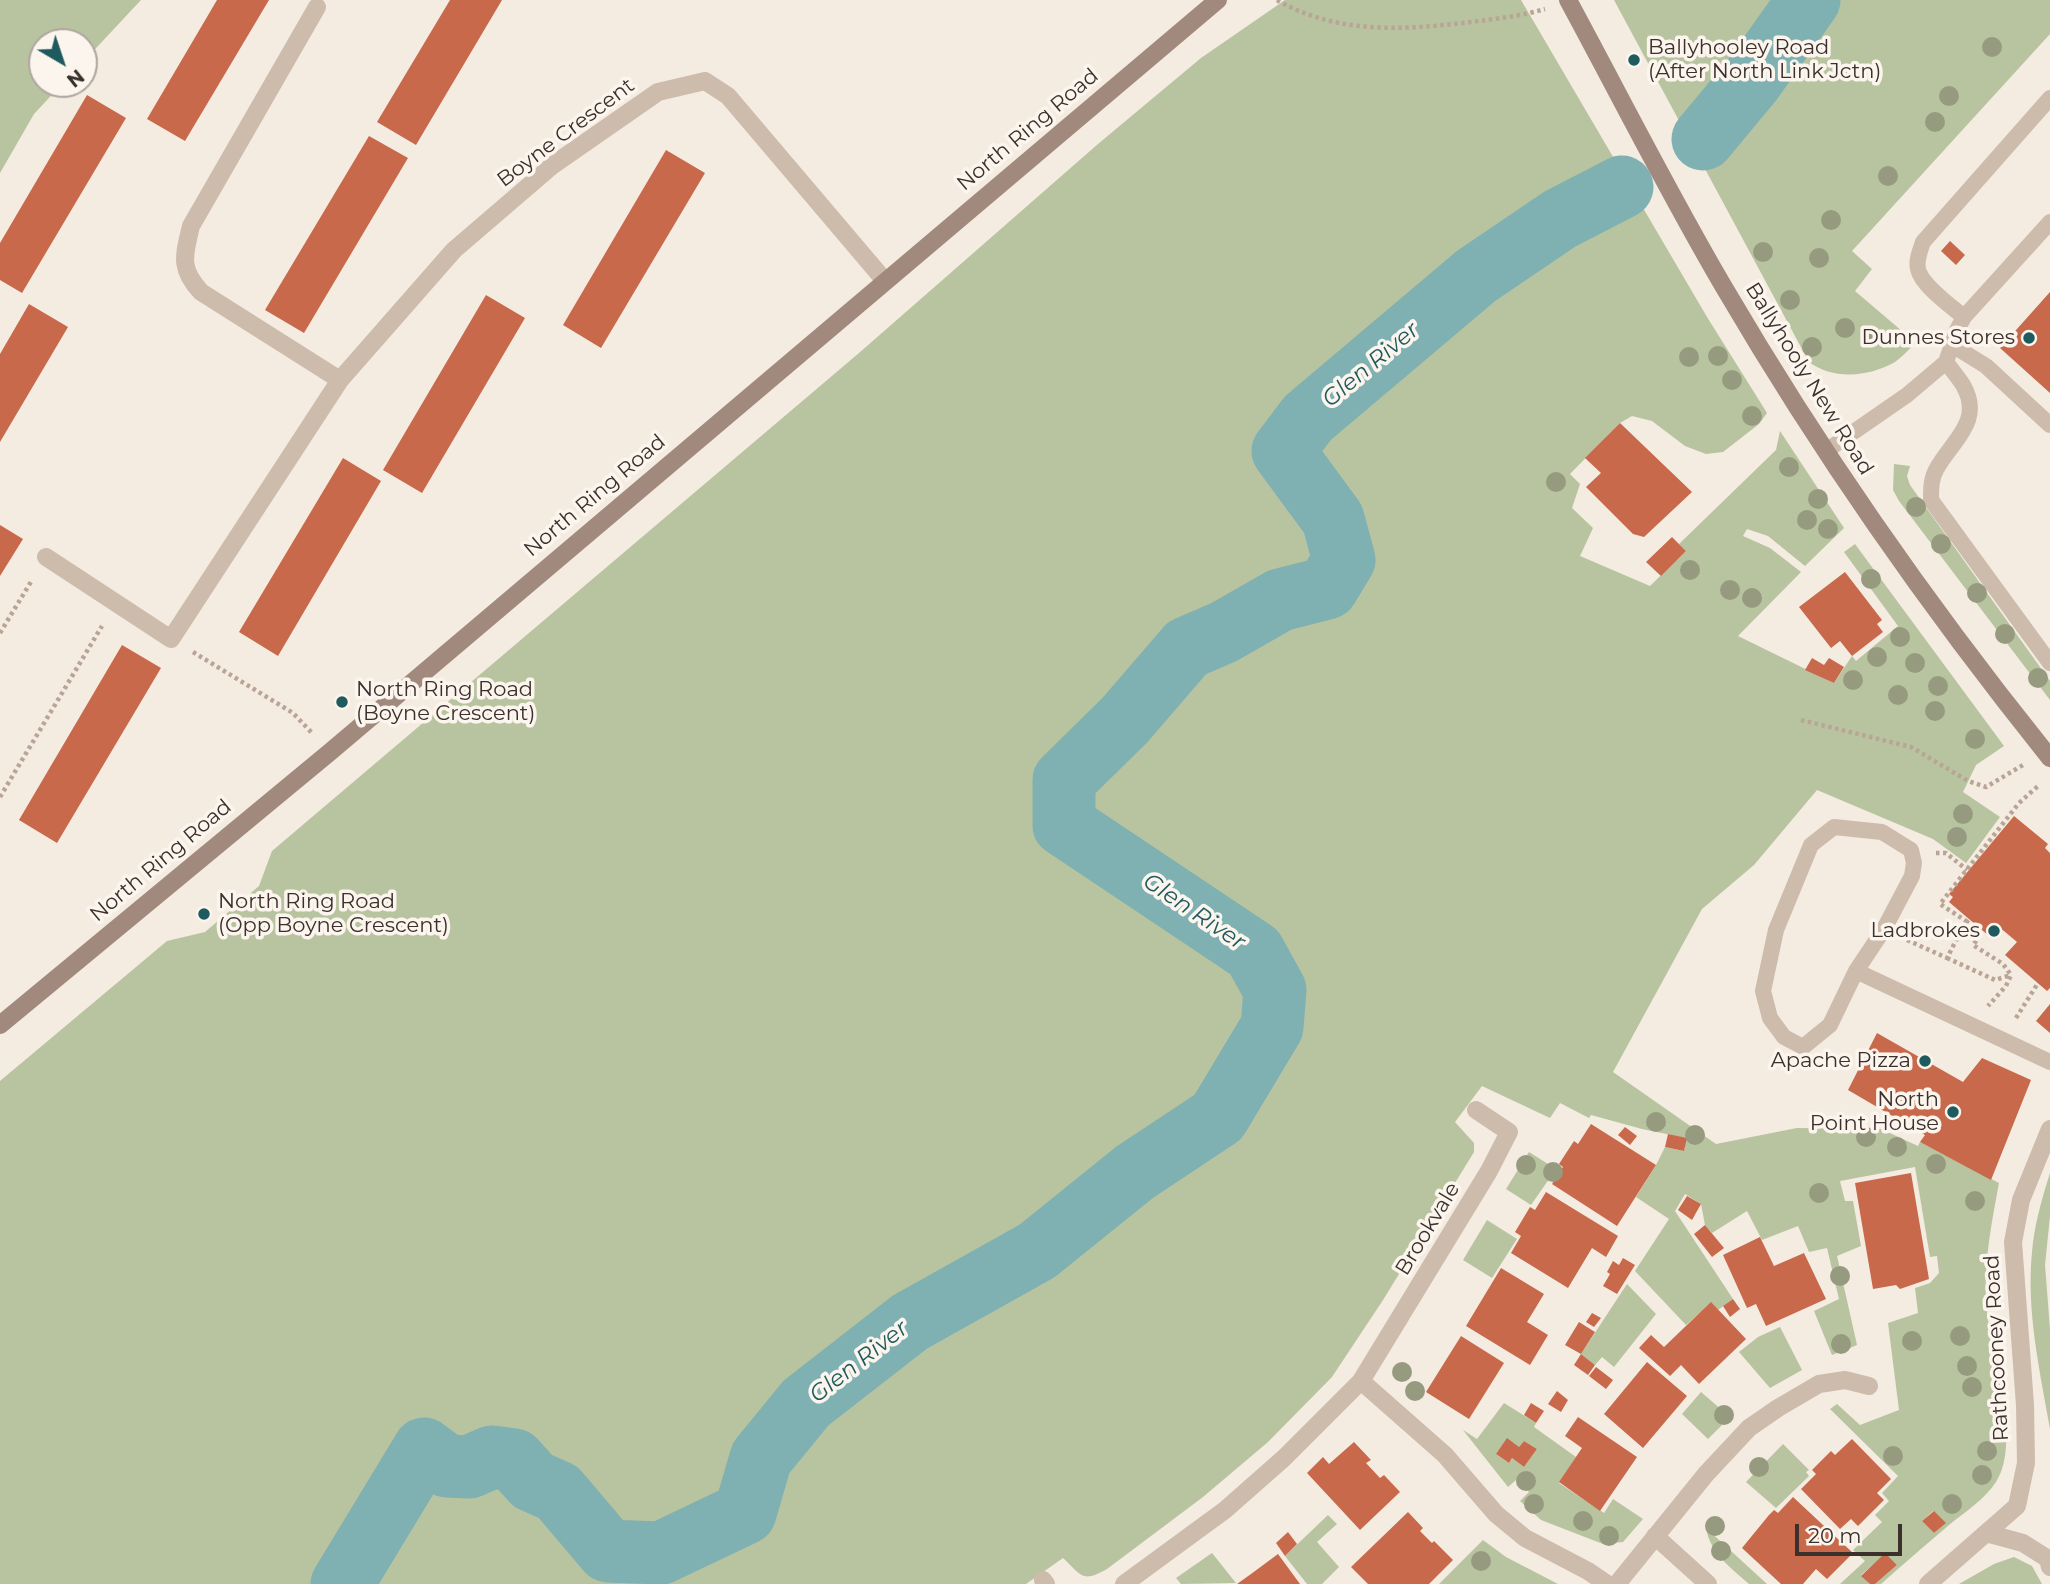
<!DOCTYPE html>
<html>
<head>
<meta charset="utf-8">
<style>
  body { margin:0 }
  #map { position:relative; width:2050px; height:1584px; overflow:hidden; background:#f4ebe1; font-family:Montserrat,sans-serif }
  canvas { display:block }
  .north { position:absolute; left:28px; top:28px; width:70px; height:70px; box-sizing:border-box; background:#fbf5ee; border:2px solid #aea6a0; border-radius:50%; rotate:141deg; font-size:19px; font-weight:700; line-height:28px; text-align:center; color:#3b302b }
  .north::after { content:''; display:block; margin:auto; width:24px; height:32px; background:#1f5a5e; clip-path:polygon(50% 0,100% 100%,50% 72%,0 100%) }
  .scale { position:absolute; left:1795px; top:1524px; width:107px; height:32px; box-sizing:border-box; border:4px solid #3b302b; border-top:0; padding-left:9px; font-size:21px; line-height:24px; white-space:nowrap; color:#3b302b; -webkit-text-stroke:5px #fbf5ee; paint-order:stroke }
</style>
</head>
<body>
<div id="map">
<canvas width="2050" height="1584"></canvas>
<div class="north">N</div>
<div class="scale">20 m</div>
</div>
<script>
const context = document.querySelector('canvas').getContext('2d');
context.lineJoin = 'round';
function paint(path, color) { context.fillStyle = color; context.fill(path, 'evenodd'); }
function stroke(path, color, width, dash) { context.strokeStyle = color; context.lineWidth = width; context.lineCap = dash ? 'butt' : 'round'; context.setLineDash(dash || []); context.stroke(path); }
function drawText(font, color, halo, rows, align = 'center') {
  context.font = font + ' Montserrat,sans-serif'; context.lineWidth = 7; context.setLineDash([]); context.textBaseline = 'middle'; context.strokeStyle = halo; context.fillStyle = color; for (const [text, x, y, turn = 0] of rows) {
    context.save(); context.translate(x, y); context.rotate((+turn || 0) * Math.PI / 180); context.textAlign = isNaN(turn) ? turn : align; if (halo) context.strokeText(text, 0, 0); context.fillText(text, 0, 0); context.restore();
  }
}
const green = new Path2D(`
  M0,0H141L84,61V42H42V84H62L34,114L0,173Z
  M1285,0H1521L1707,317L1767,413L1759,424L1723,452L1706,454L1685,446L1652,421L1632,416L1620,423L1570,474L1580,484L1572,508L1593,528L1580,556L1650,586L1686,551L1679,544L1776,450L1780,431L1844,528L1805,566L1768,536L1747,529L1743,536L1770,548L1801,572L1738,636L1834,683L1852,656L1856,661L1898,626L1844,552L1855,544L2004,746L1976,765L1963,792L2000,817L1966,863L1933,839L1817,790L1754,865L1702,909L1613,1072L1716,1144L1797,1128L1881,1129L1918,1146L1920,1142L1999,1183C1992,1221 1984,1260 1986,1299C1987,1347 2024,1439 1996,1482C1985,1499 1965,1512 1949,1525C1926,1545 1903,1564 1881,1584H1875L1897,1565L1885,1554L1861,1575L1870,1584H1840L1865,1561L1853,1550L1882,1522L1875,1515L1889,1501L1882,1493L1898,1476L1830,1409L1837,1404L1860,1425L1899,1410L1888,1323L1918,1313L1915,1288L1930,1283L1939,1273L1937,1256L1930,1257L1915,1167L1840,1181L1845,1201H1853L1861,1246L1837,1256L1857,1345L1832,1355L1814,1311L1839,1299L1827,1248L1809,1252L1798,1226L1762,1240L1747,1211L1712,1233L1705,1225L1701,1204L1685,1194L1675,1211L1733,1299L1718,1310L1711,1303L1686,1325L1635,1271L1669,1219L1636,1197L1656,1165L1665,1147L1684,1151L1686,1138L1642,1129L1591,1115L1589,1118L1560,1103L1550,1118L1482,1086L1455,1122L1474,1143V1152L1383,1300L1332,1377L1268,1442L1203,1497L1107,1569C1082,1583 1082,1576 1063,1558L1026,1584H0V1081L167,941L205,932L259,886L272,851L859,353L1098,144L1201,58ZM1933,1511L1945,1523L1934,1533L1922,1521Z
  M1614,0H2050V34L1852,251L1872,269L1855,291L1916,343C1909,349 1902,357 1895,362C1869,377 1833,380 1809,362Z
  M1894,464L1910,466L1907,476L1910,485L2050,681V700L1899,501L1893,490Z
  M1529,1152L1556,1169L1531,1205L1506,1189Z
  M2050,1173V1216L2045,1265L2050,1329V1429C2040,1371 2026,1311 2032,1252C2034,1226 2042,1198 2050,1173Z
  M1487,1220L1517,1239L1492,1278L1463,1260Z
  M1627,1284L1656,1314L1614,1367L1602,1357L1595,1365L1581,1354Z
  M1780,1327L1802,1370L1770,1388L1739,1352L1758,1337Z
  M1701,1392L1730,1417L1708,1439L1682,1414Z
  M1504,1403L1536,1423L1534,1427L1576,1457L1559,1483L1604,1513L1613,1499L1643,1519L1623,1542L1603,1544L1541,1520L1520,1501L1529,1492L1516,1480L1508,1487L1463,1430L1477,1439ZM1524,1441L1537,1449L1524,1467L1512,1458L1509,1463L1496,1454L1519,1447Z
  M1783,1444L1809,1470L1806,1472L1809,1476L1776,1508L1746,1482Z
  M1328,1515L1337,1524L1317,1542L1339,1567L1322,1584H1307L1285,1556Z
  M1706,1528L1767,1584H1749C1731,1568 1710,1553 1706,1528Z
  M1483,1540L1506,1557L1558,1584H1439Z
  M1212,1553L1236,1583L1181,1584L1176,1578Z
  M2014,1557L2032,1566L2042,1584H1959L1994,1564Z`);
const river = new Path2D(`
  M1703,139L1752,80L1809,0
  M342,1584L424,1449L447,1466L469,1467L492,1457L514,1460L533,1481L558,1492L608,1551L661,1553L745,1513L761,1458L806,1403L910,1322L1037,1251L1135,1172L1218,1117L1272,1027L1275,990L1254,952L1064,825V780L1125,720L1187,648L1224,632L1280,600L1327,588L1344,560L1333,519L1283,451L1308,418L1476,276L1560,219L1622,187`);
const building = new Path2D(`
  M217,0H269L185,141L147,119Z
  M450,0H502L416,145L377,122Z
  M87,95L126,118L22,293L0,280V243Z
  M369,136L408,158L304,333L265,310Z
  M666,150L705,173L601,348L563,325Z
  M1950,241L1965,255L1956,265L1941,251Z
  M2050,292V393L2000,348Z
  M486,295L525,318L422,493L383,470Z
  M29,304L68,327L0,442V354Z
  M1620,423L1692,492L1644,537L1633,534L1586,487L1601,473L1585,458Z
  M343,458L381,481L278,656L239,632Z
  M0,525L23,539L0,576Z
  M1672,537L1686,551L1661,576L1646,562Z
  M1845,572L1882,620L1877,624L1883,632L1852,656L1840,641L1831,648L1799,607Z
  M122,645L161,668L57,843L19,820Z
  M1812,658L1824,665L1829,658L1844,667L1834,683L1805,670Z
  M2014,816L2048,844L2045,848L2050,853V988L2047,991L2005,955L2017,942L1998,926L1989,936L1949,902L1953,897L1949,894Z
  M2050,1004V1033L2036,1021Z
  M1877,1033L1963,1082L1982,1058L2031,1080L1991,1180L1920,1142L1925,1135L1848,1090Z
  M1591,1124L1656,1165L1617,1226L1552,1184L1563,1167L1559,1164L1574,1141L1578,1144Z
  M1625,1127L1637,1136L1630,1145L1618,1135Z
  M1668,1134L1687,1138L1684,1151L1665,1147Z
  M1911,1173L1929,1279L1900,1289L1896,1285L1873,1289L1855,1183Z
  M1546,1192L1618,1236L1606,1257L1592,1248L1568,1288L1511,1253L1521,1236L1515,1232L1530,1207L1535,1210Z
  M1687,1196L1701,1204L1692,1220L1678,1210Z
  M1705,1225L1724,1248L1712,1257L1694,1234Z
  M1760,1237L1774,1266L1804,1253L1826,1299L1766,1326L1756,1304L1747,1308L1723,1255Z
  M1623,1258L1635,1265L1617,1294L1603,1286L1610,1274L1607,1272L1613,1261L1619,1265Z
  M1501,1268L1544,1294L1527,1322L1548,1335L1530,1365L1466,1326Z
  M1733,1299L1740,1309L1730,1317L1723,1306Z
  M1711,1302L1746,1339L1699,1384L1681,1365L1670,1376L1639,1348L1651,1335L1664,1347Z
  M1592,1313L1601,1318L1594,1327L1586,1322Z
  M1579,1322L1595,1332L1581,1354L1565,1345Z
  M1461,1336L1504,1363L1469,1419L1426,1392Z
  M1581,1354L1595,1365L1588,1375L1574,1365Z
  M1647,1362L1687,1396L1643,1448L1604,1414Z
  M1596,1367L1613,1380L1606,1389L1589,1376Z
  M1557,1391L1568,1400L1561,1412L1548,1404Z
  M1531,1403L1544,1411L1536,1423L1524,1415Z
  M1578,1417L1637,1457L1600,1511L1559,1482L1582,1448L1565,1436Z
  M1507,1438L1519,1447L1524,1441L1537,1449L1524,1467L1512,1458L1509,1463L1496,1454Z
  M1852,1439L1891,1479L1877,1493L1884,1500L1858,1526L1851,1519L1840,1529L1801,1489L1816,1474L1812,1470L1831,1451L1835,1455Z
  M1354,1442L1371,1460L1366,1463L1380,1478L1384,1475L1400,1492L1360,1530L1307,1473L1323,1457L1329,1464Z
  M1793,1497L1853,1553L1827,1579L1816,1569L1803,1584H1781L1742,1548L1769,1515L1774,1510L1778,1513Z
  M1934,1511L1946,1523L1934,1533L1922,1521Z
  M1408,1512L1423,1528L1420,1531L1432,1543L1434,1541L1453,1560L1429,1584H1368L1351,1567Z
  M1288,1532L1297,1544L1285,1556L1276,1543Z
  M1885,1553L1897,1565L1875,1584H1870L1861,1576Z
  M1278,1554L1300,1584H1237L1251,1574Z`);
const path = new Path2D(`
  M1277,0C1338,35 1404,30 1471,22C1495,19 1521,16 1545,9
  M0,633L32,580
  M193,652L293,713L312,733
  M1801,720L1911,747L1968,781L1986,787L2023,765
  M0,797L102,626
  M1936,853H1946L1967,870
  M1966,921L1981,934L1973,945L2003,964L2011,975L2006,986L1988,1006
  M1907,940L1947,958L1966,921L1940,904L2019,803L2038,786
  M1947,958L1995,980L2011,975
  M2016,1018L2038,983`);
const lane = new Path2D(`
  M1964,317C1952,307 1921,285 1918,269C1916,260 1920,251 1923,242L2050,98
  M1952,345L1986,366L2050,425
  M1946,362C1952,370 1958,377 1963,385C1984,421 1952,441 1937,468C1931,478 1931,488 1931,500L2050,663
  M1826,451L1907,395L1946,362L1957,330L1964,317L2050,222
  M1834,827L1882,832L1911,850L1914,863L1912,876L1884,929L1856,971L1830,1025L1803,1047L1784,1037L1770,1018L1763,991L1776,930L1811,845Z
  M1856,971L2050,1062`);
const street = new Path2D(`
  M317,7L191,226C184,256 179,268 201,292L340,380
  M46,557L171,639L340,380L454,250L553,165L658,92L705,81L728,96L885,281
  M1361,1381L1445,1455L1496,1514L1525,1538L1588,1571L1607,1584
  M1986,1533L2023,1543L2048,1559L2050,1567
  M1655,1536L1708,1584
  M1043,1580L1046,1584
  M1124,1584L1225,1510L1284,1458L1361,1381L1489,1171L1509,1132L1476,1110
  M1617,1584L1706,1474L1749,1428L1778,1408L1819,1384L1845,1380L1869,1386
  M1928,1584L2017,1506L2026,1463L2025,1405L2013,1242L2021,1200L2050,1129`);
const secondary = new Path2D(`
  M1568,0C1620,96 1669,194 1725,289C1821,453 1931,610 2050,758
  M0,1025L330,752L1218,0`);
const trees = [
  [1992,47],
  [1949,96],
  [1935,122],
  [1888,176],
  [1831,220],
  [1763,252],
  [1819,258],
  [1790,300],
  [1845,328],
  [1872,337],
  [1812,347],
  [1718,356],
  [1689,357],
  [1732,380],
  [1752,416],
  [1789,467],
  [1556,482],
  [1818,499],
  [1916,507],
  [1807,520],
  [1828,529],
  [1941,544],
  [1690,570],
  [1871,579],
  [1730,590],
  [1977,593],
  [1752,598],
  [2005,634],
  [1900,637],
  [1877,657],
  [1915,663],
  [2038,678],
  [1853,680],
  [1938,686],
  [1898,695],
  [1935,711],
  [1975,739],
  [1963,814],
  [1957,837],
  [1656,1122],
  [1695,1135],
  [1866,1137],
  [1897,1147],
  [1936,1164],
  [1526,1165],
  [1553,1172],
  [1819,1193],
  [1975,1201],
  [1840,1276],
  [1960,1336],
  [1912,1341],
  [1841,1344],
  [1967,1366],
  [1402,1372],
  [1972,1387],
  [1415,1391],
  [1724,1415],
  [1987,1451],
  [1893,1456],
  [1759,1467],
  [1982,1475],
  [1526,1481],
  [1534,1504],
  [1952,1504],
  [1583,1521],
  [1715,1526],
  [1609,1536],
  [1721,1551],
  [1481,1561]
];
const markers = [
  [1634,60,7,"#1f5a5e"],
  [2029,338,7,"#1f5a5e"],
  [342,702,7,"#1f5a5e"],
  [204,914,7,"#1f5a5e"],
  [1994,931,7,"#1f5a5e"],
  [1925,1061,7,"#1f5a5e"],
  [1953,1112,7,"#1f5a5e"]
];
const poiNames = [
  ["Ballyhooley Road",1648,48,"left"],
  ["(After North Link Jctn)",1648,72,"left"],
  ["Dunnes Stores",2015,338],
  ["North Ring Road",356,690,"left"],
  ["(Boyne Crescent)",356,714,"left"],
  ["North Ring Road",218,902,"left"],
  ["(Opp Boyne Crescent)",218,926,"left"],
  ["Ladbrokes",1980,931],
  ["Apache Pizza",1911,1061],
  ["North",1939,1100],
  ["Point House",1939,1124]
];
const streetNames = [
  ["North Ring Road",1028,130,-40],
  ["Boyne Crescent",566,133,-37],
  ["Ballyhooly New Road",1809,379,58],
  ["North Ring Road",595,496,-40],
  ["North Ring Road",161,861,-40],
  ["Brookvale",1428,1229,-59],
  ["Rathcooney Road",1997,1348,-93]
];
const waterNames = [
  ["Glen River",1371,365,-40],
  ["Glen River",1194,912,34],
  ["Glen River",859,1362,-38]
];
paint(green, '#b8c4a0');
stroke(river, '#7fb0b2', 63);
paint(building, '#c8694b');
stroke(path, '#b9a596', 4.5, [3.5, 3.5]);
stroke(lane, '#cdbbac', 16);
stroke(street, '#cdbbac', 18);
stroke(secondary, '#a18a7d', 18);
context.fillStyle = '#969b7f';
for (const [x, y] of trees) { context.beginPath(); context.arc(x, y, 10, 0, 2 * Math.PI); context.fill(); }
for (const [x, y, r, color] of markers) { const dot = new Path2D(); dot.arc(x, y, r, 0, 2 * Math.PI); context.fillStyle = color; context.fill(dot); stroke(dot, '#fbf5ee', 2.5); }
drawText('21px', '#3b302b', '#fbf5ee', poiNames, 'right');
drawText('21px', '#3b302b', '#fbf5ee', streetNames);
drawText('italic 23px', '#1f5a5e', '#fbf5ee', waterNames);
</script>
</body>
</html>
